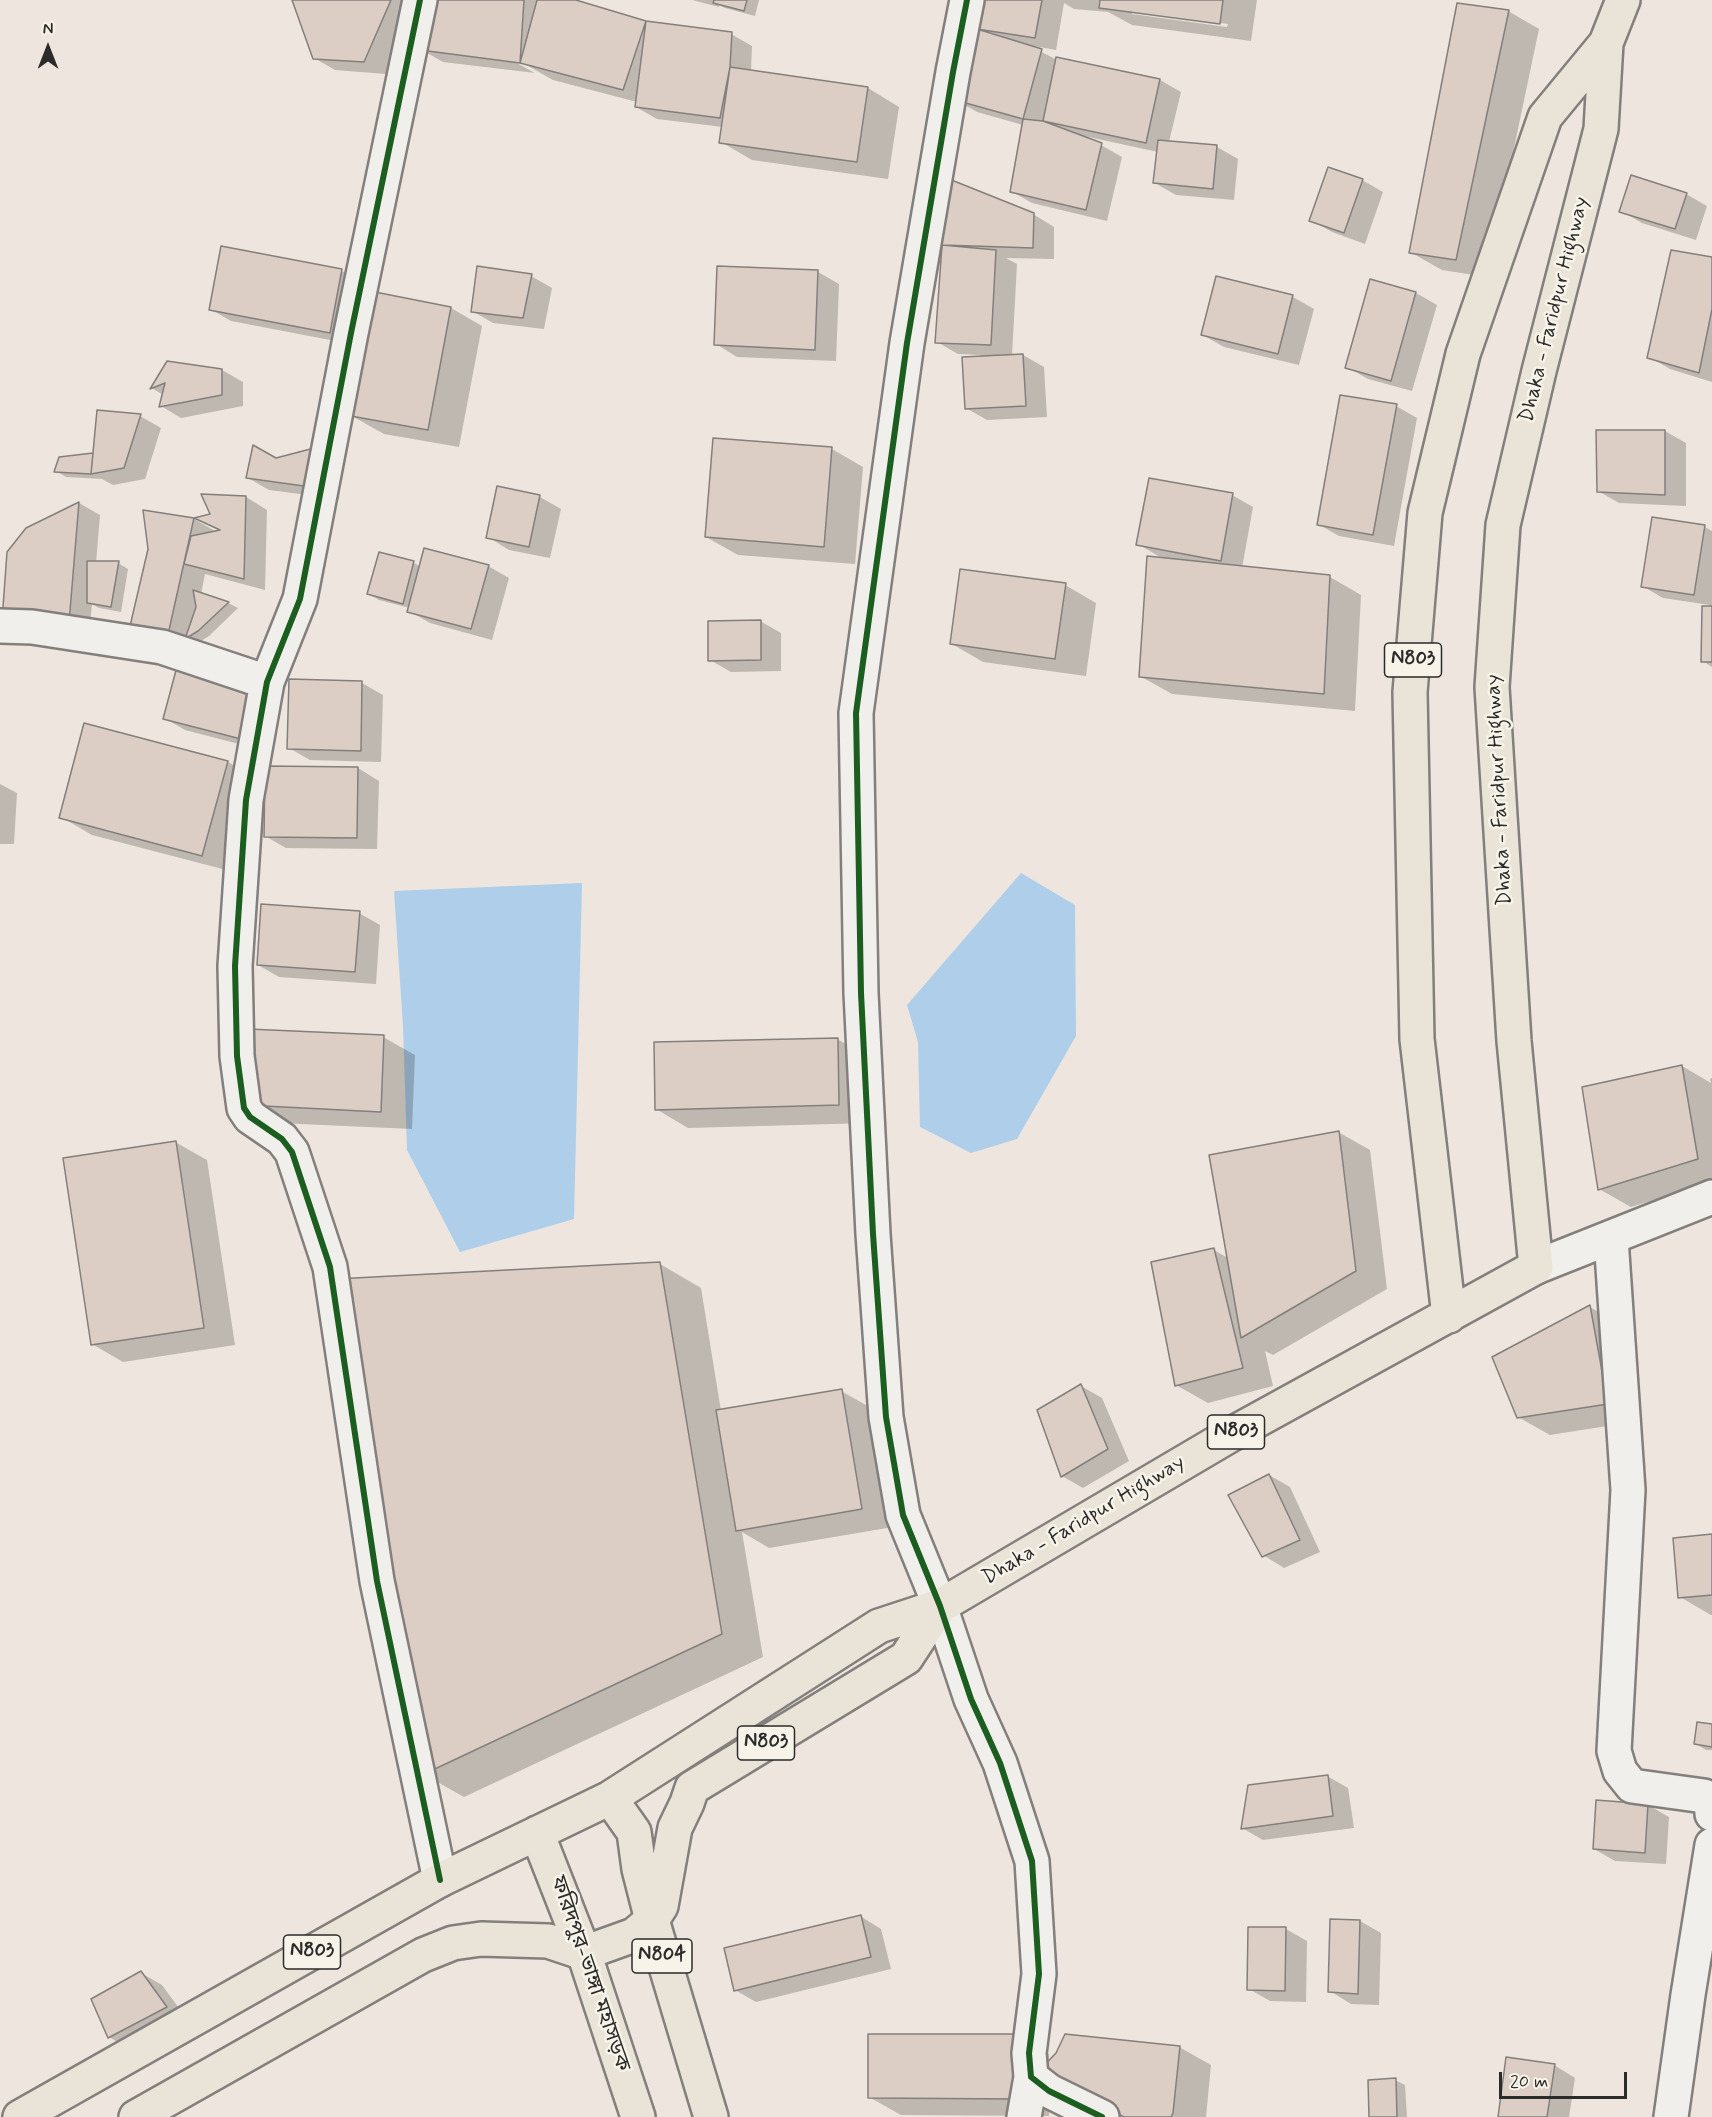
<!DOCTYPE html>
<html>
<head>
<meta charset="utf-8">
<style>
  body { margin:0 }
  #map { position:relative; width:1712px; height:2117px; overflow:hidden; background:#eee6de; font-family:Mynerve,sans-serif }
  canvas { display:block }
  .north { position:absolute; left:18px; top:18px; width:60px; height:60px; -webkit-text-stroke:4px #f7f3e8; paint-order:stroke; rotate:0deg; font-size:16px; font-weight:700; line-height:24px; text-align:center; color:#2b2b2b }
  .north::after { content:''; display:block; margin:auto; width:21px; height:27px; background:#2b2b2b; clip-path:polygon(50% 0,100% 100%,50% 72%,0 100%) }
  .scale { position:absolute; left:1499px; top:2072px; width:128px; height:27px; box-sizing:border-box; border:3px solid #2b2b2b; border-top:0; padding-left:8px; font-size:18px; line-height:21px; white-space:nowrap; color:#2b2b2b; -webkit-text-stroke:4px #f7f3e8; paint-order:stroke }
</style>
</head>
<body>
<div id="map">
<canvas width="1712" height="2117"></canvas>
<div class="north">N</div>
<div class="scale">20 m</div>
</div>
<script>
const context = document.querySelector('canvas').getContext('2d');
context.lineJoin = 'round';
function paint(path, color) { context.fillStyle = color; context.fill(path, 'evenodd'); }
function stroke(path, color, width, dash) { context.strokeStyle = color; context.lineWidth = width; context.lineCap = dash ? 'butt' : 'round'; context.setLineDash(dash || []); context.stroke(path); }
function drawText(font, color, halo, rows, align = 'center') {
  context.font = font + ' Mynerve,"Noto Sans Bengali",sans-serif'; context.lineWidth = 5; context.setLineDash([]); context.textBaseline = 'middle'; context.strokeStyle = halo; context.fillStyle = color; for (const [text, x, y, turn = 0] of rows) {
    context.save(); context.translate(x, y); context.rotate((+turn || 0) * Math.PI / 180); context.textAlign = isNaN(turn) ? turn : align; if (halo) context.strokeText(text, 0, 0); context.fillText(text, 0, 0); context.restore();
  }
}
const water = new Path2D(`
  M1021,873L1075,905L1076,1036L1017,1139L971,1153L920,1127L918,1042L907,1005Z
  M582,883L574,1219L460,1252L407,1150L403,1026L394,891Z`);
const shadow = new Path2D(`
  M294,0H416L386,74L335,70L314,58Z
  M433,0H571L646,22L731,34L752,46L751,71L868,88L899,107L888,179L752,160L721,142L723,127L657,119L636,107L637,102L553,80L514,58L513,61L535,73L443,62L422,50Z
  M692,0H759L755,16L725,8L719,5V7Z
  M983,0H1257L1251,41L1132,25L1108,12L1074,9L1064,3L1056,50L1034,46V48L1057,60L1160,80L1181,92L1169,142L1217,147L1238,159L1234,200L1176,195L1155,183L1158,152L1084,136V138L1101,145L1122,157L1107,221L1032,203L1011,191L1023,125L977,112L956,100ZM1132,11L1228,24L1227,27L1132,14Z
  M1508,11L1539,29L1487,277L1442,270L1410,252Z
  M945,179L1033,214L1054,227V259L1006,258L1017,264L1012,356L1023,355L1044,367L1047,417L987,420L966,408L981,355L958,354L937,342L944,245Z
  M1362,180L1383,192L1365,244L1332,232L1311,220Z
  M1686,194L1707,206L1696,240L1642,223L1621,211Z
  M222,248L342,271L363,283L351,344L231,321L210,309Z
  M1712,258V382L1670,369L1649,357Z
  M719,268L818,272L839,284L836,361L737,357L716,344Z
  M531,276L552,288L544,329L493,323L472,311Z
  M1217,278L1293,297L1314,309L1299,365L1224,347L1203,335Z
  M1371,281L1416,293L1437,305L1412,391L1368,379L1347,367Z
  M451,308L482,326L459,447L384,434L352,416Z
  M167,362L222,370L243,382V406L181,418L161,406L163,395L152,388Z
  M1396,406L1417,418L1394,546L1339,536L1318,524Z
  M140,416L161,428L145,479L113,485L102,479L66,477L56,471L92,455Z
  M1598,431H1665L1686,443V506L1619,503L1598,491Z
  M832,449L863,467L855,564L738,555L706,537Z
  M276,460H343L339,499L269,490L248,478Z
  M1232,495L1253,507L1242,568L1330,577L1361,595L1355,711L1172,694L1140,676L1165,560L1138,544Z
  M246,497L267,510L265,590L205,574L201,594L228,603L238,608L209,636L196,644L150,650V549L144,512L194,519L217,532L219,530L198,518L212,515Z
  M540,497L561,509L550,558L509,550L488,537Z
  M79,503L100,515L96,563H118L128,569L121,612L99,608L92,604L89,635L25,633L27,529Z
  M1705,527L1712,531V667L1703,661L1710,605L1663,598L1642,586Z
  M380,553L414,563L421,567L488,566L509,578L492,640L430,623L409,611L410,608L379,600L369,594Z
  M1065,585L1096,603L1086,676L983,662L952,644Z
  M760,621L781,633V671L731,672L710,660Z
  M180,660L262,750L185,730L164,718Z
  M291,680L362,683L383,695L381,762L310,760L289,748Z
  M228,762L259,780L234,872L92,835L61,817Z
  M358,768L379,781L377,849L286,848L265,836Z
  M0,784L17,793L14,844H0Z
  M359,913L380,925L376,984L279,977L258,965Z
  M383,1037L415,1055L412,1129L278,1123L247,1105Z
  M837,1039L869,1057L870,1123L688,1128L656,1109Z
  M1682,1066L1711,1083L1710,1079L1712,1078V1182L1631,1207L1599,1189Z
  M1338,1132L1370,1150L1387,1289L1273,1355L1265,1351L1273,1386L1208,1403L1176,1385L1214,1250L1228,1258Z
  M175,1142L207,1160L235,1345L123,1362L92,1344Z
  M660,1264L701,1288L721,1411L841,1391L873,1409L893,1527L769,1548L742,1532L763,1657L464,1797L423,1774Z
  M1590,1307L1621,1325L1639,1421L1550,1435L1518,1417Z
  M1081,1386L1102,1398L1129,1461L1083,1488L1062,1476Z
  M1269,1475L1290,1487L1320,1552L1284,1568L1263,1555Z
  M1712,1536V1615H1711L1680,1597Z
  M1712,1725V1750H1706L1696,1744Z
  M1327,1776L1348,1788L1354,1828L1263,1840L1242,1828Z
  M1648,1805L1669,1817L1666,1864L1615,1861L1594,1849Z
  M860,1916L881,1929L891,1969L756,2002L735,1990Z
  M1360,1921L1381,1933L1379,2005L1351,2004L1330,1991Z
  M1286,1929L1307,1941L1306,2002L1270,2001L1249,1989Z
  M141,1973L162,1985L187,2019L130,2049L109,2037Z
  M1018,2036L1049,2054V2063L1179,2047L1211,2065L1206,2117H1124L1049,2077V2116L901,2115L869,2097Z
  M1554,2065L1575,2078L1569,2117H1499Z
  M1395,2080L1405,2085L1407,2117H1371Z`);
const building = new Path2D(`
  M292,0H391L364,62L313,59Z
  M431,0H524L520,63L420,50Z
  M537,0H576L646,21L623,90L520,63Z
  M714,0H747L744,11L713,3Z
  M982,0H1042L1035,38L977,29Z
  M1100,0H1223L1220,24L1099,8Z
  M1457,3L1509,10L1456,260L1409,253Z
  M646,21L732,32L730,67L720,118L635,107Z
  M977,29L1042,49L1023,119L955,100Z
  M1056,57L1160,79L1146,143L1043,121Z
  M730,67L868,87L857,162L719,143Z
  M1023,119L1043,121L1102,143L1086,210L1010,192Z
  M1158,140L1217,145L1213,189L1153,183Z
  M1328,167L1363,179L1344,233L1309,221Z
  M1631,175L1687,193L1675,229L1619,212Z
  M944,177L1034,213L1033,248L942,245Z
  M942,245L996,250L991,345L935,343Z
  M221,246L342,269L330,333L209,310Z
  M1671,250L1712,257V309L1699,373L1647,358Z
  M477,266L532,274L523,318L471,312Z
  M717,266L818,270L815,350L714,345Z
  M1216,276L1293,295L1278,354L1201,335Z
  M1370,279L1416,292L1391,381L1345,368Z
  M375,292L451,307L428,430L351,416Z
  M1023,354L1026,406L965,409L962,357Z
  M167,361L222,369V395L159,407L165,383L150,389Z
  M1340,395L1397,404L1373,535L1317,525Z
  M97,410L141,414L124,468L91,474Z
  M1596,430H1665V495L1597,492Z
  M713,438L832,447L824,547L705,537Z
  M253,445L276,458L322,446L318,488L246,478Z
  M93,453L91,474L54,472L59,457Z
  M1149,478L1233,493L1221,561L1136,545Z
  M497,486L540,495L529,547L486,538Z
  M201,494L246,496L244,579L184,564L191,536L220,530L194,518L210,514Z
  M79,502L69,623L2,621L7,552L26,528Z
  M143,510L194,518L167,639H127L148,549Z
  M1652,517L1705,525L1694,595L1641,587Z
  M424,548L489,565L471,629L407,612Z
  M379,552L414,561L403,604L367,594Z
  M1147,556L1330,575L1324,694L1139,677Z
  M87,561H119L111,607L87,603Z
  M960,569L1066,583L1055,659L950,644Z
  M193,590L229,602L198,631L185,639L196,607Z
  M1702,606H1712V662H1701Z
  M761,620V660L708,661V621Z
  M179,659L257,679L241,739L163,719Z
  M289,679L362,681L361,751L287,749Z
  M84,723L228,761L202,856L59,818Z
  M265,766L358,767L357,838L264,837Z
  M261,904L360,911L355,972L257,965Z
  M248,1029L384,1035L381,1112L245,1105Z
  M838,1038L839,1105L655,1110L654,1042Z
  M1682,1065L1698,1159L1598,1190L1582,1087Z
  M1339,1131L1356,1271L1241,1338L1209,1155Z
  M176,1141L204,1328L91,1345L63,1158Z
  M1214,1248L1243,1368L1175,1386L1151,1262Z
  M660,1262L722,1634L422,1775L335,1279Z
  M1590,1305L1608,1404L1517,1418L1492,1357Z
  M1081,1384L1108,1449L1061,1477L1037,1410Z
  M842,1389L862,1509L736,1531L716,1410Z
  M1269,1474L1300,1540L1262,1557L1228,1495Z
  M1712,1534V1595L1678,1598L1673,1538Z
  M1697,1722L1712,1724V1747L1694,1744Z
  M1328,1775L1333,1816L1241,1829L1248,1785Z
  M1596,1800L1648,1804L1645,1853L1593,1849Z
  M861,1915L871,1957L734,1991L724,1948Z
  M1330,1919L1360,1920L1358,1994L1328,1992Z
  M1248,1927H1286L1285,1991L1247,1990Z
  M141,1971L167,2007L108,2038L91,1999Z
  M868,2034H1018V2099L868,2098Z
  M1065,2034L1180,2046L1173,2113L1171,2117H1124L1038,2072L1056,2053Z
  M1506,2057L1555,2064L1547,2117H1498Z
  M1396,2078L1397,2117H1369L1368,2080Z`);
const minor = new Path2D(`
  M420,0L351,333L300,599L267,682L246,800L235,966L237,1056L244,1108L250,1117L282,1139L292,1152L330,1267L377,1581L440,1880
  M967,0L953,72L907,343L856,713L861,993L873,1234L886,1417L903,1515L940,1606L971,1699L1000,1763L1032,1861L1039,1974L1029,2053L1031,2077L1049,2091L1102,2117
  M0,626L32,627L162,647L267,682
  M1611,1238L1628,1490L1614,1751L1620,1771L1632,1786L1704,1796L1712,1807V1814
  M1024,2117L1031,2077
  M1671,2117L1688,1995L1712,1845`);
const secondary = new Path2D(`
  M1536,1267L1712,1197`);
const trunk = new Path2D(`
  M1449,1316L1417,1039L1410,692L1425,513L1463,354L1545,117L1606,43L1623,0
  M610,1798L634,1832L639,1869L652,1920L711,2117
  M537,1833L584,1953L638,2117
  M20,2117L440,1880L610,1798L879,1626L940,1606L1232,1434L1536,1267L1514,1041L1492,687L1503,525L1539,371L1601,129L1606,43
  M136,2117L423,1955L453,1943L481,1939L548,1941L584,1953L634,1935L652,1920L661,1906L675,1828L687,1803L692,1788L906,1658L940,1606`);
const cycleway = new Path2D(`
  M420,0L351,333L300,599L267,682L246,800L235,966L237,1056L244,1108L250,1117L282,1139L292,1152L330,1267L377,1581L440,1880
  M967,0L953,72L907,343L856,713L861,993L873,1234L886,1417L903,1515L940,1606L971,1699L1000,1763L1032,1861L1039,1974L1029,2053L1031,2077L1049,2091L1102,2117`);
const shields = [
  [1413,660,57],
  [1236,1432,57],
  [766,1743,57],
  [312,1952,57],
  [662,1956,60]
];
const shieldNames = [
  ["N803",1413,660],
  ["N803",1236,1432],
  ["N803",766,1743],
  ["N803",312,1952],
  ["N804",662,1956]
];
const streetNames = [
  ["Dhaka - Faridpur Highway",1555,310,-76],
  ["Dhaka - Faridpur Highway",1500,790,-93],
  ["Dhaka - Faridpur Highway",1084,1521,-31],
  ["ফরিদপুর-ভাঙ্গা মহাসড়ক",589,1974,71]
];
paint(water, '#aecee9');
paint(shadow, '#0003');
paint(building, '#dccec5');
stroke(building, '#837f7c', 1.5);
stroke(minor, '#837f7c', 38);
stroke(secondary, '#837f7c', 38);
stroke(trunk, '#837f7c', 38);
stroke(minor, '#f1efeb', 33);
stroke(secondary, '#f1efeb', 33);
stroke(trunk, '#eae4d8', 33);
stroke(cycleway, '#1b5e20', 6);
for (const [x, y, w] of shields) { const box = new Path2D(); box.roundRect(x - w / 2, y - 17, w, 34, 4.5); context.fillStyle = '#f7f3e8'; context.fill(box); stroke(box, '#2b2b2b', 1.5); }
drawText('bold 20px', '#2b2b2b', null, shieldNames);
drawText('21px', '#2b2b2b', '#f7f3e8', streetNames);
</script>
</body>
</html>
